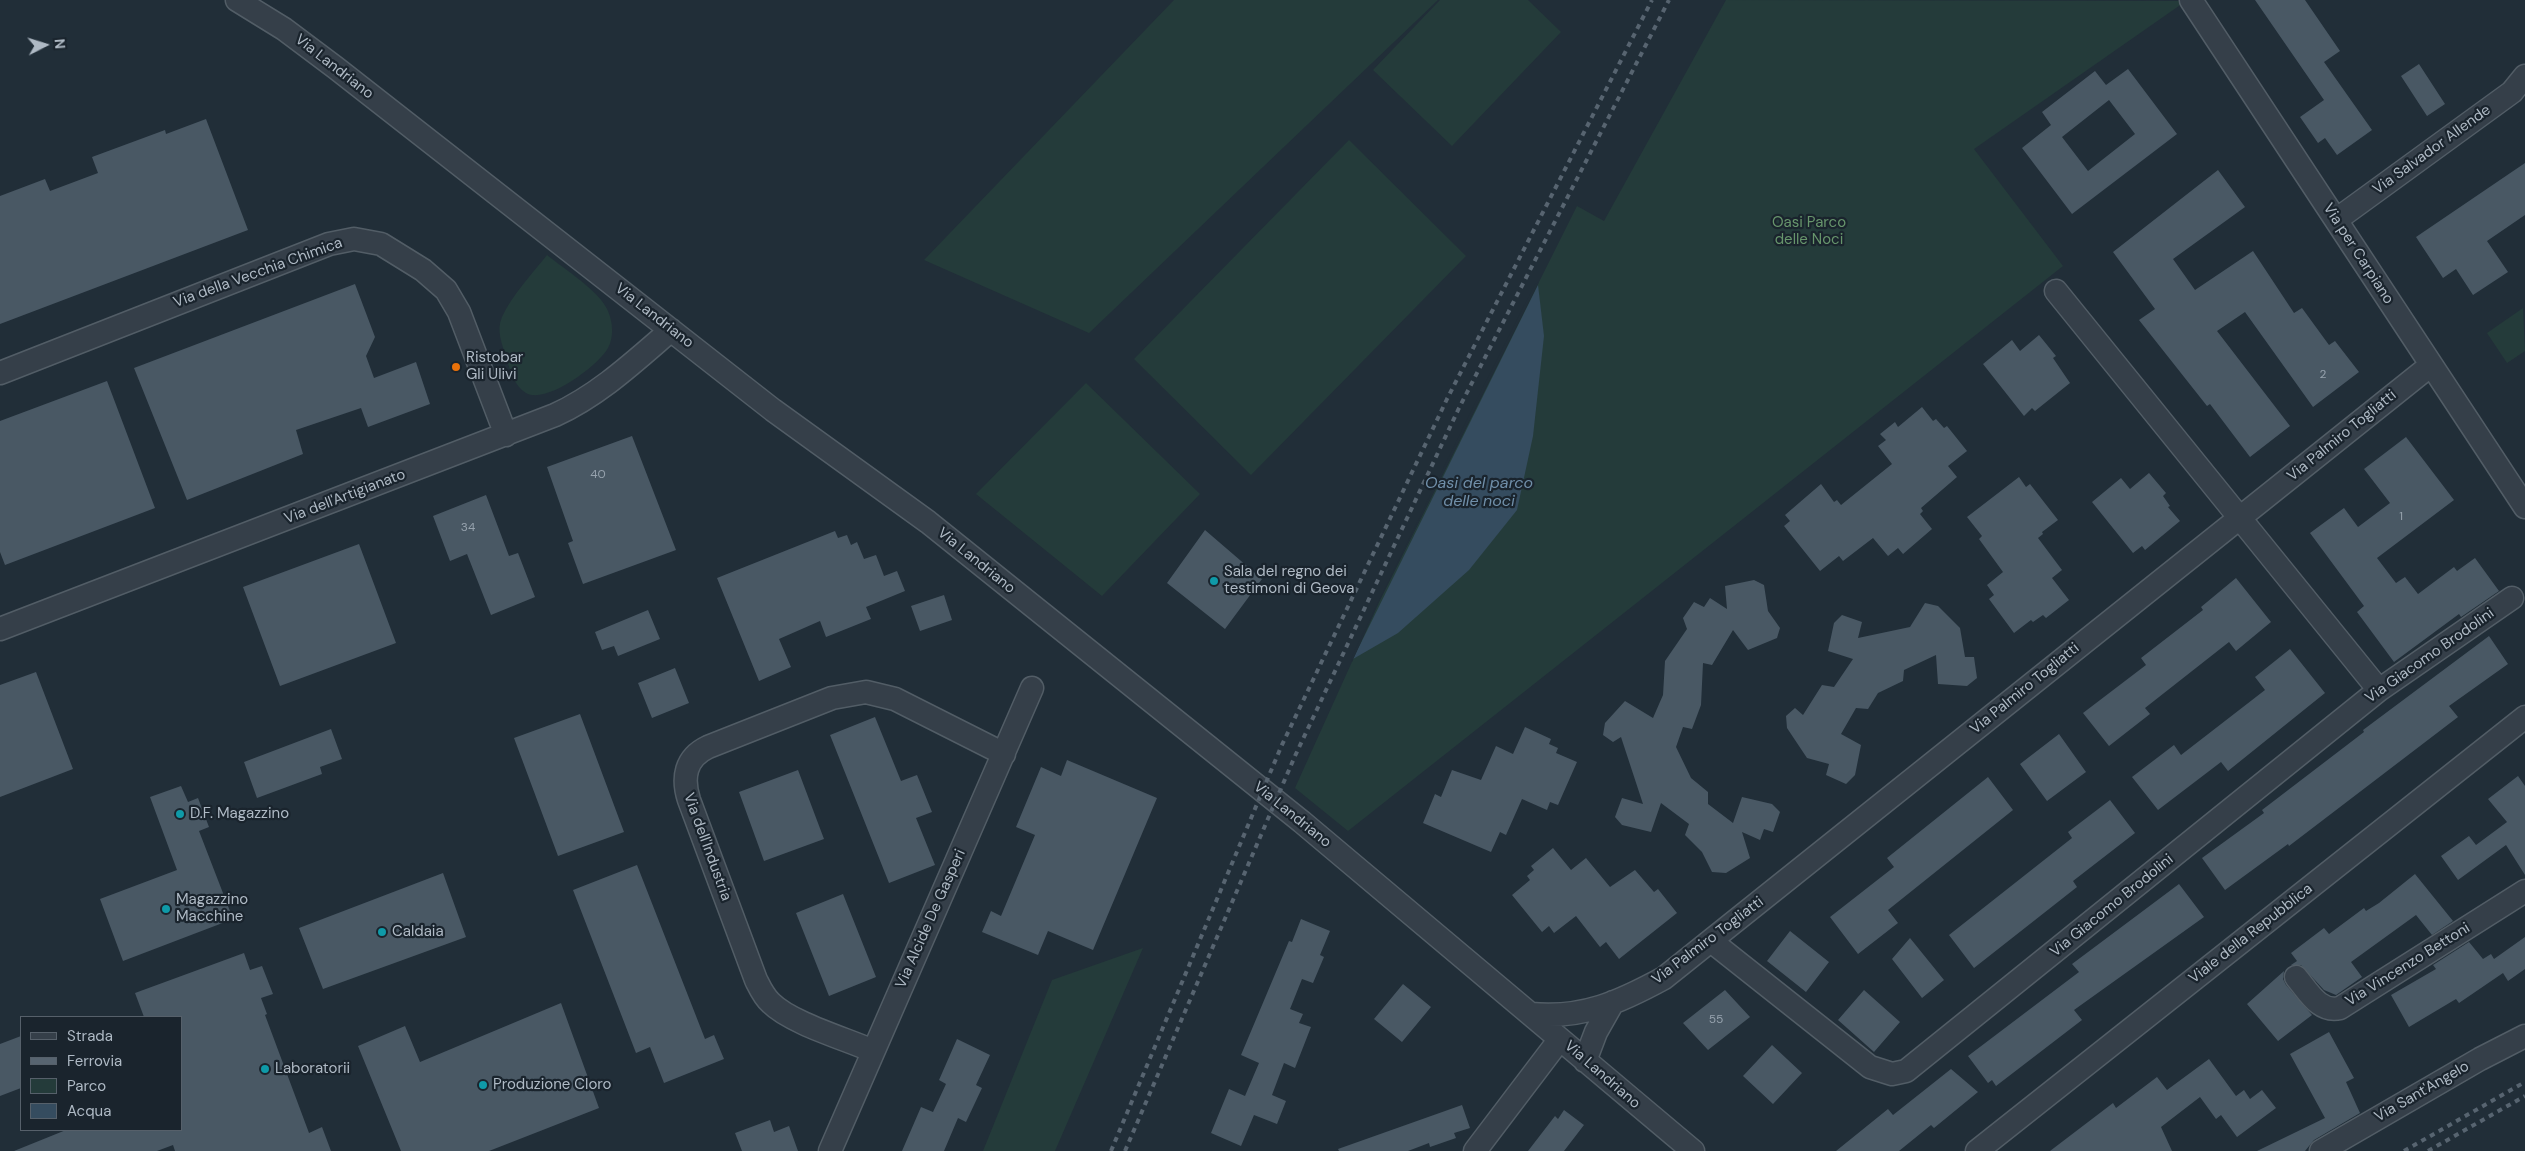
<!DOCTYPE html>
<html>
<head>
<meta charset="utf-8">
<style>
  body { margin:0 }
  #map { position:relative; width:2525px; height:1151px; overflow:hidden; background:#212e38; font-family:"DM Sans",sans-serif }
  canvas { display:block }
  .legend { position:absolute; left:20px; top:1016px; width:162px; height:115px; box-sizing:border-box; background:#1a242d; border:1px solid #56606a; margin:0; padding:6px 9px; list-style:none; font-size:15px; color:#afbac5 }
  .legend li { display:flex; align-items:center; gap:10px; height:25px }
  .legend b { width:25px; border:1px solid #56606a }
  .north { position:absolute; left:20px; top:20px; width:50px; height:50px; -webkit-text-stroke:4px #1a242d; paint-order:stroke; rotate:85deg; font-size:14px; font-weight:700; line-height:20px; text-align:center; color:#afbac5 }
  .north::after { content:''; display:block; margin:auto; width:18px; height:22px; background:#afbac5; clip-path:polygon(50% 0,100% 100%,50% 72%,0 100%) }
</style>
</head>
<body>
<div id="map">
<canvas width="2525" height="1151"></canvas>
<ul class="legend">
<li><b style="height:6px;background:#353f49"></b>Strada</li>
<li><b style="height:6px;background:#576470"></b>Ferrovia</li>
<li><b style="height:14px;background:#243b3a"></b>Parco</li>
<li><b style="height:14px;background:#354c5f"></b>Acqua</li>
</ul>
<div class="north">N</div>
</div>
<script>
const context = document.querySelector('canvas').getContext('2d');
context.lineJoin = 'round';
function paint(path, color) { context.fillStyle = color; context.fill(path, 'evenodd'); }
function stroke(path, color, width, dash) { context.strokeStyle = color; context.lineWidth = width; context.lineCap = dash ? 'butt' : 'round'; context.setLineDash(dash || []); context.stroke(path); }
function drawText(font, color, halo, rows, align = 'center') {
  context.font = font + ' "DM Sans",sans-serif'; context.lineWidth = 4.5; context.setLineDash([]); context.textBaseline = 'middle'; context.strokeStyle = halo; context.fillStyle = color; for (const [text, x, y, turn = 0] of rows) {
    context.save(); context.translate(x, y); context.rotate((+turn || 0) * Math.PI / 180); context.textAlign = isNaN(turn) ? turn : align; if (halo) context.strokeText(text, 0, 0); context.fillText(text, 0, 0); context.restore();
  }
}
const green = new Path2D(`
  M1174,0H1438L1089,333L924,260Z
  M1440,0H1528L1561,32L1452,146L1373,70Z
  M1726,0L2186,1L1974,149L2063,266L1348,831L1295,788L1379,602L1577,206L1604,221Z
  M1349,140L1466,256L1251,475L1134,359Z
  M547,255C564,269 600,291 608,311C613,323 614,337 608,348C599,365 546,405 526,393C514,386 510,370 506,357C502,344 496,330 502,317C512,295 532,274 547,255Z
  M2523,308L2525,351L2507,363L2487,333Z
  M1086,383L1200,494L1102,596L976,494Z
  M1143,948L1055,1151H983L1052,980Z`);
const water = new Path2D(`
  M1538,285L1544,336L1533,436L1517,510L1469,570L1398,633L1353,659Z`);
const pier = new Path2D(`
  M1539,282L1379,602L1352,662L1351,658L1476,401L1535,284Z`);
const building = new Path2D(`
  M2255,0H2305L2340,51L2324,62L2372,130L2337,155L2325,138L2318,143L2300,117L2324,100Z
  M2419,64L2445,104L2427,116L2401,76Z
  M2128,69L2177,134L2072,214L2022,148L2051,125L2042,112L2095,71L2106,85ZM2109,100L2135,134L2088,171L2062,137Z
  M206,119L248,230L0,324V196L45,179L50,191L98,173L92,157L165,130L166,134Z
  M2525,163V215L2487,241L2508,272L2473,295L2456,269L2443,278L2416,237Z
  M2218,170L2245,207L2173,259L2195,290L2253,251L2294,313L2302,308L2329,345L2335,341L2359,372L2313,407L2245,312L2217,331L2290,426L2250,457L2210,404L2207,406L2139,320L2155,309L2113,252Z
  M355,284L375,337L366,356L374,378L416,362L430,404L368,427L361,408L296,430L303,454L187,500L134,368Z
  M2039,335L2056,356L2053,358L2070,383L2035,411L2032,408L2024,416L1983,364L2012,340L2020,351Z
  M107,381L155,508L5,565L0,552V421Z
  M1922,407L1933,421L1936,419L1944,428L1947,426L1967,451L1948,466L1957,477L1921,508L1923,511L1920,514L1932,529L1903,554L1898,548L1888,556L1873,538L1843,561L1839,556L1820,571L1784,526L1790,521L1785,515L1821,484L1834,502L1837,500L1841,505L1892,464L1878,446L1886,440L1880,434L1895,422L1898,427Z
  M632,436L676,550L583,584L568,543L573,541L547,467Z
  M2406,437L2454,500L2377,558L2396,583L2405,577L2418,594L2454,567L2457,571L2475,558L2499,591L2461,617L2459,614L2394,662L2357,612L2364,606L2310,533L2344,508L2358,527L2390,503L2364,469Z
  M2149,473L2166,493L2163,496L2170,506L2168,507L2180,521L2145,550L2142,546L2133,553L2092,502L2121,478L2130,489Z
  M2019,477L2026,487L2030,484L2058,520L2042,532L2043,534L2038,538L2062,570L2052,578L2069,600L2046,618L2043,615L2033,622L2031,620L2014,633L1989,599L1994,595L1987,585L2003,572L1979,539L1982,536L1967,517Z
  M486,495L509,556L518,553L535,597L491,615L467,554L450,561L433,516Z
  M1205,530L1262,579L1225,629L1167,583Z
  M835,531L838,538L847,535L851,545L857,542L864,559L876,555L884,576L897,571L905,591L866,607L871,619L826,637L820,621L779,639L791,667L759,681L717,578Z
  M359,544L396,643L280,686L243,587Z
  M2236,578L2271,622L2236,651L2229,642L2145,708L2150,714L2109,746L2083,713L2146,665L2141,658L2203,610L2201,607Z
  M1754,580L1764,585L1768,611L1780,628L1777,638L1748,650L1733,630L1712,665L1703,663L1701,705L1692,729L1683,727L1676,747L1691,778L1708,792V804L1733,823L1742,797L1772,804L1780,812L1773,832L1764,829L1760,840L1742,832L1750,858L1726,873L1712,872L1702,852L1685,835L1689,824L1661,803L1651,832L1622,825L1615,817L1622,798L1643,804L1621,737L1613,742L1603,735L1605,723L1625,701L1653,718L1663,695L1665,661L1687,629L1683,618L1694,602L1704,607L1710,598L1727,609L1725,586Z
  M944,595L952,620L920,631L911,606Z
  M1925,603L1938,606L1960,628L1965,657H1974L1977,678L1967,686L1938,684L1936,655L1904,670L1903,681L1878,693L1868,709L1856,708L1841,734L1861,745L1855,775L1846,784L1826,775L1829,764L1807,758L1787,728L1786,716L1795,708L1803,715L1822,685L1834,687L1853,659L1828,651L1834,623L1842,615L1862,622L1858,638L1910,627Z
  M648,610L660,639L618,656L614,646L602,650L595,632Z
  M2489,636L2508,664L2449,706L2458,717L2289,846L2288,844L2225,890L2202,858L2264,813L2262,810L2364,732L2363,730Z
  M2290,649L2325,693L2228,771L2221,762L2158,810L2132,777L2174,745L2181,755L2265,690L2255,677Z
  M675,668L689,703L652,718L638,683Z
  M36,672L73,769L0,797V685Z
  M580,714L624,832L558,856L514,738Z
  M875,717L901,781L917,775L932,812L916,818L935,865L889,883L830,735Z
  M1525,727L1551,739L1549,744L1558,748L1556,753L1577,762L1558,805L1550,802L1547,810L1522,799L1506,835L1500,832L1491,852L1423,823L1435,794L1441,797L1452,770L1481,780L1496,746L1513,754Z
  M331,729L342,759L320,767L322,774L257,798L244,762Z
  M2059,734L2086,772L2047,801L2020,764Z
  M1067,760L1157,798L1093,950L1048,931L1038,955L982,932L991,911L1001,916L1035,835L1016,827L1041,767L1061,776Z
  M798,770L824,839L764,861L739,792Z
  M2518,776L2525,786V875L2506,845L2458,880L2441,856L2469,836L2476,845L2507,822L2488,799Z
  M1988,777L2013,810L1888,910L1898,923L1858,954L1830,917L1894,867L1887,858Z
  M181,786L188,802L198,798L209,827L199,831L233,919L123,961L100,899L177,870L150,797Z
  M2110,800L2135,833L2073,881L2077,887L1974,968L1949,935L2072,838L2068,832Z
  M1553,848L1571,870L1586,858L1610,887L1635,870L1654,892L1658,889L1677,913L1619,959L1606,942L1600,947L1576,916L1554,933L1549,926L1542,932L1512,895L1530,880L1527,876L1534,870L1531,866Z
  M637,865L705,1039L714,1035L724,1059L664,1083L650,1047L636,1053L573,890Z
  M443,873L466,937L323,989L299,928Z
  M2415,874L2453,921L2432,935L2416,915L2351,962L2362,977L2336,995L2324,990L2301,965H2291L2297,961L2291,953L2324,928L2329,934L2364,908L2366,911L2379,903Z
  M2179,884L2204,917L2074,1010L2082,1020L1996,1086L1992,1080L1988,1083L1968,1056L2079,972L2072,964Z
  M843,894L876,977L829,996L796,913Z
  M1301,919L1330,931L1320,955L1324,957L1313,983L1302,979L1290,1009L1303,1014L1299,1023L1311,1027L1295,1068L1284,1063L1272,1095L1286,1101L1277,1124L1254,1115L1241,1146L1211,1133L1229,1089L1245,1096L1259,1063L1241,1055L1289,941L1292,942Z
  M1790,931L1829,962L1806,992L1767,961Z
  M2525,937V969L2508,981L2503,973L2459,1003L2456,999L2409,1027L2391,995L2436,969L2433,965L2469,942L2483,959L2491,954L2494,959Z
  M1910,938L1944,980L1922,998L1892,959Z
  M244,953L250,970L262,966L273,994L261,998L267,1014L265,1015L309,1133L322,1127L331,1151H175L173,1145L157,1151H14L66,1130H181V1017H144L135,993Z
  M2284,971L2283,979L2286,985L2312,1015L2278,1041L2247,1004Z
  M1403,984L1431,1007L1402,1042L1374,1019Z
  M1725,990L1750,1017L1708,1050L1683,1023Z
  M1864,990L1900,1022L1874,1052L1838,1020Z
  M561,1003L599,1108L489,1151H401L358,1046L405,1026L420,1062Z
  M2329,1032L2354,1078L2346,1082L2360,1113L2314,1140L2305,1151H2257L2325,1118L2290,1054Z
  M21,1036V1088L0,1096V1044Z
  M957,1039L990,1055L976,1085L982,1088L966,1122L958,1118L944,1151H902L921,1107L933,1112L946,1084L939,1080Z
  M1772,1045L1802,1073L1773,1104L1743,1076Z
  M2209,1059L2236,1096L2244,1090L2250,1099L2262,1090L2276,1108L2237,1137L2221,1115L2216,1119L2200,1097L2161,1127L2172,1151H2050L2113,1103L2116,1108L2157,1077L2167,1090Z
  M1951,1069L1978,1092L1934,1128L1931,1125L1899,1151H1836L1888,1109L1893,1115Z
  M1462,1105L1470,1128L1454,1133L1456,1138L1430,1147L1429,1143L1408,1151H1339L1338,1149Z
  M1564,1110L1584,1125L1564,1151H1528L1555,1116L1558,1119Z
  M770,1120L774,1132L789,1126L798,1151H742L735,1133Z`);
const minor = new Path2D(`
  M237,0L284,29L336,68L773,410L928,522L1302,822L1693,1151
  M2191,0L2525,507
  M2336,220L2512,92L2525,76
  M2056,291L2379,690
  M0,373L329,244L354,239L381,244L423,270L446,290L459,312L506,435
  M0,629L555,415C599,395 635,361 671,330
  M1711,941L1870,1067L1892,1074L1906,1071L2379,690L2512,598
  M2296,977C2308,991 2319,1013 2340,1008L2525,891
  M1531,1014C1583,1019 1620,1002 1664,978L2431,365
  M873,1051C846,1039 791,1023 771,1003C764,997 760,988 756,980L689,800C682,778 685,758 708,747L832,698L866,692L895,699L1004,754
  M1585,1061L1596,1032L1613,1002
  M830,1151L1032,688
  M1475,1151L1560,1039
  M1977,1151L2525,717
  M2321,1151L2480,1059L2525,1036`);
const rail = new Path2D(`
  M1111,1151L1281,747L1447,399L1652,0
  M1125,1151L1295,756L1459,408L1669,0
  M2404,1151L2525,1082
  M2428,1151L2525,1096`);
const markers = [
  [456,367,5,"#e8710a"],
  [1214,581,5,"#0f9aa8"],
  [180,814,5,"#0f9aa8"],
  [166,909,5,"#0f9aa8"],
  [382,932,5,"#0f9aa8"],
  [265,1069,5,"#0f9aa8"],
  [483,1085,5,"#0f9aa8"]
];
const numberNames = [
  ["2",2323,375],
  ["40",598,475],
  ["1",2401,517],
  ["34",468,528],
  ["55",1716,1020]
];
const streetNames = [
  ["Via Landriano",334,67,38],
  ["Via Salvador Allende",2432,150,-36],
  ["Via per Carpiano",2358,254,57],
  ["Via della Vecchia Chimica",258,273,-20],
  ["Via Landriano",654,316,38],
  ["Via Palmiro Togliatti",2342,436,-39],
  ["Via dell'Artigianato",345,497,-21],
  ["Via Landriano",976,561,39],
  ["Via Giacomo Brodolini",2430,656,-35],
  ["Via Palmiro Togliatti",2025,689,-39],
  ["Via Landriano",1292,815,39],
  ["Via dell'Industria",707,847,70],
  ["Via Giacomo Brodolini",2112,906,-39],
  ["Via Alcide De Gasperi",931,919,-66],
  ["Viale della Repubblica",2251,934,-38],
  ["Via Palmiro Togliatti",1708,941,-37],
  ["Via Vincenzo Bettoni",2408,965,-32],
  ["Via Landriano",1602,1075,41],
  ["Via Sant'Angelo",2422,1092,-30]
];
const parkNames = [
  ["Oasi Parco",1809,223],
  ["delle Noci",1809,240]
];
const poiNames = [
  ["Ristobar",466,358],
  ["Gli Ulivi",466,375],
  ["Sala del regno dei",1224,572],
  ["testimoni di Geova",1224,589],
  ["D.F. Magazzino",190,814],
  ["Magazzino",176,900],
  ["Macchine",176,917],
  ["Caldaia",392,932],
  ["Laboratorii",275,1069],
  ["Produzione Cloro",493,1085]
];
const waterNames = [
  ["Oasi del parco",1479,484],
  ["delle noci",1479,502]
];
paint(green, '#243b3a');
paint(water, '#354c5f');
paint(pier, '#212e38');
paint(building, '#495864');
stroke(minor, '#525d66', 25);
stroke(minor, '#353f49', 22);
stroke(rail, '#576470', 4, [5, 5]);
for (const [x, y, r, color] of markers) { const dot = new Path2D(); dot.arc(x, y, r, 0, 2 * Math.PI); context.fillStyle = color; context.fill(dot); stroke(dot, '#1a242d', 2); }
drawText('12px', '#96a2ad', null, numberNames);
drawText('15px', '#afbac5', '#1a242d', streetNames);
drawText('15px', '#67956c', '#1a242d', parkNames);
drawText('15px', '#afbac5', '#1a242d', poiNames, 'left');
drawText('italic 16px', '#708fa9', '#1a242d', waterNames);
</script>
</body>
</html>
